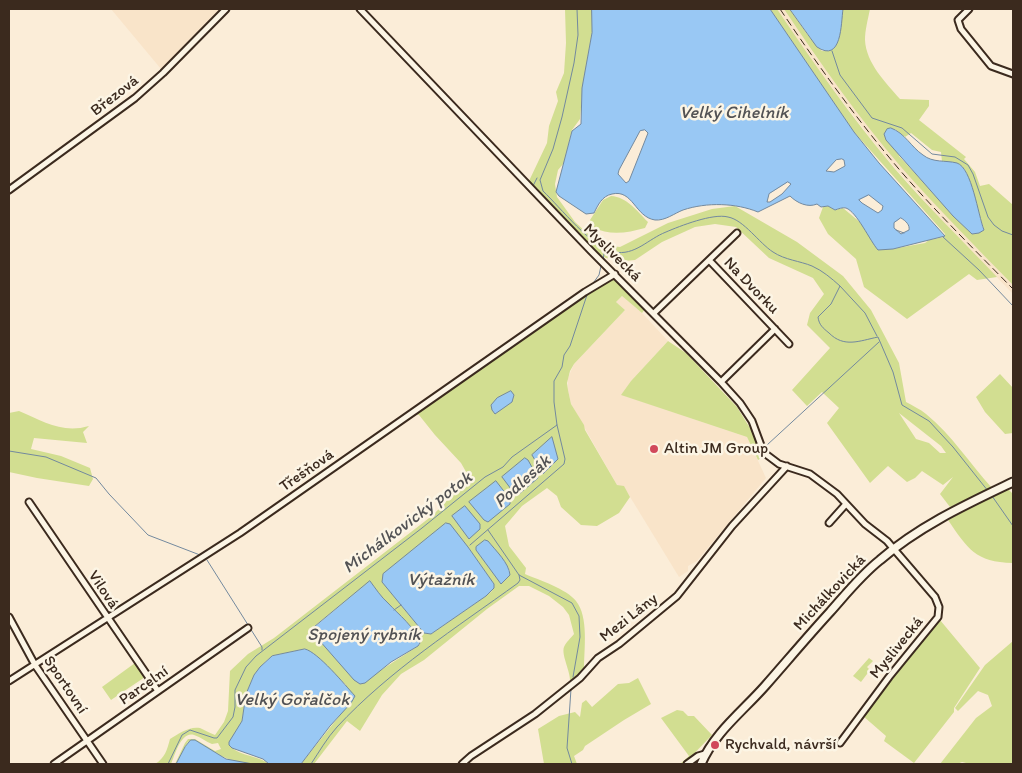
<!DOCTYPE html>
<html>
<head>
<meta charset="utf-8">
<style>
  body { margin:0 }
  #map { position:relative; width:1022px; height:773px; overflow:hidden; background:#fbedd8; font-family:Itim,sans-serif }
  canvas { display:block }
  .frame { position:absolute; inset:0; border:10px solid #3b2a1e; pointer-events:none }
</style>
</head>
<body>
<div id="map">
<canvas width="1022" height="773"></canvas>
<div class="frame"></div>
</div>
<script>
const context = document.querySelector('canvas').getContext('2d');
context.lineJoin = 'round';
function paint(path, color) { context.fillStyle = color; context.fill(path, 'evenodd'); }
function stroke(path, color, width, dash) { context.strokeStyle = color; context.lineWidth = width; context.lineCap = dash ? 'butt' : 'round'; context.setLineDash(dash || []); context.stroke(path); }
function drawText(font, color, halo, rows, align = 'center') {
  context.font = font + ' Itim,sans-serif'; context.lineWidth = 5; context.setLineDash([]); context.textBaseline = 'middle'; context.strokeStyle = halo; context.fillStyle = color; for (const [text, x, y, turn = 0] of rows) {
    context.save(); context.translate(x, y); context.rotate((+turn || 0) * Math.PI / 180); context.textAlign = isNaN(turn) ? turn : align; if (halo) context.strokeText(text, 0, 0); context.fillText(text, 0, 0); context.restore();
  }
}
const built = new Path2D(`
  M111,9H220L161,69Z
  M777,9H784L815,55L869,127L921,189L1013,285V294L935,213L881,152L810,59Z
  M622,296L643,314L668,341L631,381L622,395L747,437L766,478L697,561L688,566V571L679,577L624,487L617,485L571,404L568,390V378L574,364L625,310L616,302Z`);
const green = new Path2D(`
  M565,9H592V33L583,84L580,119L572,130L564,163L558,170L555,184L557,197L575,222L600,245L620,247L668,223L712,209L735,206L797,242L843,276L871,310L899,363L906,402C913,406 920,409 926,414C952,435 970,464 992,488L950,507L940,494L953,477L943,485L922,471L915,478L907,482L888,466L870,483L827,423L839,408L822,392L807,406L792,390L830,348L807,325L810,313L824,294L813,278L769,258L736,227L715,224L695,227L662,242L635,260L624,261L606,258L599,254L529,181L547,143L549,126L558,101L556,92L564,73L566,43ZM899,413L941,446L946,453H940L929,443L916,439Z
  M770,9H777C814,64 852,118 895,169C927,206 963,241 997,277L977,280L969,274L907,319L864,287L856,259L828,234L819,218L823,207L828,206L835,210L843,208L892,249L925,243L929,240L944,237L945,234L854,132Z
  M784,9H790L807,34L822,51C830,51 833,50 837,43L843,9H870C868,19 865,30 865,40C866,63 886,83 900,99L929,100V106L919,120L966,157L964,159L975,172L980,186L989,184L1013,205V285C975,246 937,208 901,167C858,117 820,63 784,9ZM895,129L905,137L911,133L932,150L941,152L942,162C952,162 959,163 965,170L984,230L973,234L968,230L899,156Z
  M611,196C627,197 637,211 648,222L645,228C627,233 609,236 593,227L590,220L603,200Z
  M614,279L645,309L642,313L622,296L616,302L625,310L574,364L570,371L567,383L568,390L571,404L584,425L585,430L617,485L624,486L630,497L619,513L597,526L581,525L561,507L557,496L547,488L522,506L505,526L509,546L526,568L525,574C539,580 567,589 576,601C589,617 584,650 584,669L570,682C571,672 561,655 564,647C566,642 571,638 574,634L569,615L563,607L549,596L529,586H519L487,609L424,660L401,674L382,695L360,731L347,721L314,764H301L340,715L346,685L312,653L305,649L272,656L266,661L254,675L246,694L242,721L229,745C238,756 257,755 269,764C255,764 239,764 226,758C215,754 205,746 195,740L188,742L176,764H175L185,743L188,739H195L215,751L221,749L218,743L212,744C206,742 201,737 194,735C181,731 175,755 171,764H155C165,758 167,750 170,739C178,734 189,726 200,728C205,730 209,733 215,735L224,722L228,711L230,671L248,654L274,638L433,515L461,486L466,476L465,470L461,463L435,435L419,415L416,414L534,331L595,290ZM433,534L468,547L494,584L492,591L486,596L431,634L424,633L392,594L411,552ZM488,541L508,567L510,572L501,583L476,550ZM370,582C376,589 381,597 388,603C399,615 415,627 420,644L418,646L378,672L322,643L312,632V628Z
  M668,341L686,353L737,407L753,433L763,457L758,460L747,437L621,395L631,381Z
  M1000,374L1013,388V433L1005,434L985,412L976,397Z
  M19,411C43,421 62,434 89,426L83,432L87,443L34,438L31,449L61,456L90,468L93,479L89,486L37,478L9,472V413Z
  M1007,488L1013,494V563C975,562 968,549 948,520Z
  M940,620L980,668L954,708V712L914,763L884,741L886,736L863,716L899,668Z
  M1013,641V764H970L962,762L957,764H940L976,718L992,706L988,695L978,691L958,711L955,708L985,665Z
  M869,658L873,661L867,667L870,670L861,682L853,676Z
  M135,663L145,677L111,700L102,687Z
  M638,678L651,704L624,720L585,746L583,750L574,756L577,764H544L538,729L559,716L575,712L580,717L582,703L586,700L592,707L618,684L629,683Z
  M677,710L683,711L688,716H694L712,735L684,764H680L689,756L661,718Z`);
const water = new Path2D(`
  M592,9H770L854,132L879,163L945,236L893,249L878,250C870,241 857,212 846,208C843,207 838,209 835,210L828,206L821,207L817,204C808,208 797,203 790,196L758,212C736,203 707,202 683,210C675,213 665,221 655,220C635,217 633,189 612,194C602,196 598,205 594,213L586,214L559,196L556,192L572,131L581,124L582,88L592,33ZM645,130L648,133L629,181L626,183L618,174L619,170L640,131ZM842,159L844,160L845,166L834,172L826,171L836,160ZM788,182L791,184L782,194L770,202H767L769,194ZM869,195L883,206L882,210L878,213L862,203L859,200ZM901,218C906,221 910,225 909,230L901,234L894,228V223Z
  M790,9H843C841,23 842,64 817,47Z
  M891,128C905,133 911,147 923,155C933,163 945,160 957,163C972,168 978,215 984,230L979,233L972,234L953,216L886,140L884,134L887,129Z
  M511,391L514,395L512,402L495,414L492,410L491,405L497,398Z
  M552,437L558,459L543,474L532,455Z
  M525,458L528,460L538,478L519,494L514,493L502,477Z
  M496,481L510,499V504L488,522L484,520L469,502Z
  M465,506L480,524V529L469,539L452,516Z
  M446,523L450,524L468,547L494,584V588L486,596L431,634L424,633L382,582L383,574Z
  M485,540L488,541C496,551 509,563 510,575L501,584L476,550V547Z
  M370,581C376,589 381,597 388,603C399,615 415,627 420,643L418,646L391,662L365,683L360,684L354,680L312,632V629Z
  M305,649C318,652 345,685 355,696L351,703L330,726L301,764H269L263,759L232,748L229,745V742L242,721L246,694L254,675L260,667L272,656Z
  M191,740H195L226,759L253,764H176L185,747Z`);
const stream = new Path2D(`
  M577,9L578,35L574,63L562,117L553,149L540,180L543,191C560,207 592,248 614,252C635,256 648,239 666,232C680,226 713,213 728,217C744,220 759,243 773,252C785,260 800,261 812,266C823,271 831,278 840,286L831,304L818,317C819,325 823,328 829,333C844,348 859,341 878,337L893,372L902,405L929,421L953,447L988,491
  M832,51L840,75L872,118L902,128L932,154L955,157L968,165L973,174L988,217L994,225L1002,231L1013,235
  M533,186L537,178
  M896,230L904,233
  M943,237L979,270L1013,306
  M603,259L605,249
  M591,286L599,275L601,266
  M840,286L865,313L877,336
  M767,445L879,342
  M9,451L46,457L96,478L109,494L148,535L200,555
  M992,496L1013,526
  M488,530L519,575L572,603L579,616L580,637L573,677
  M470,545L564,464L565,459L557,425
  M207,560L262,647V650
  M394,610L401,605
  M571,689L567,748L572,764
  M168,764L182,735L190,730L214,738H217L233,717L235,707V690L246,667L256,656L422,528L485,477L503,467L512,457L557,425L554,402V381L562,367L564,355L570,346L588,292
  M311,764C319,752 327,738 337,727C390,670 456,628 518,583L520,580L519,575`);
const street = new Path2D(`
  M360,9L591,251L721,382L740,403L752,421L762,448L767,455L779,464L810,474L837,494L865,524L887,541L935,597L939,607L938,617L889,677L840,743
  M969,9L958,20L961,29L991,66L1013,74
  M9,190L135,98L163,73L226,9
  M709,260L789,344
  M654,313L737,233
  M721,382L775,329
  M29,502L158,691
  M829,523L846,504
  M9,617L35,665L103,764
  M9,681L240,533L585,292L615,274
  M54,764L248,628
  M462,764L471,756L535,714L580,678L598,658L619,644L677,596L732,526L787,466
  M687,764L698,756L705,754`);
const secondary = new Path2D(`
  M701,764C714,733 743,711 765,686C787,661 808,636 830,612C846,594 861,575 880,560C919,526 967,504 1013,482`);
const rail = new Path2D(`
  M780,9C817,64 855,117 898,168C934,210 974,249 1013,289`);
const markers = [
  [654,449,5,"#d1495b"],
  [715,745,5,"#d1495b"]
];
const streetNames = [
  ["Březová",115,96,-38],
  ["Myslivecká",612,253,45],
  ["Na Dvorku",751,286,46],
  ["Třešňová",307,471,-35],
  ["Vilová",103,590,56],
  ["Michálkovická",830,593,-47],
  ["Mezi Lány",629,618,-38],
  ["Myslivecká",897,648,-51],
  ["Sportovní",65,685,56],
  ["Parcelní",144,686,-35]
];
const poiNames = [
  ["Altin JM Group",664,449],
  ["Rychvald, návrší",725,745]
];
const waterNames = [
  ["Velký Cihelník",734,113],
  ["Podlesák",523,482,-42],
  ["Michálkovický potok",408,523,-37],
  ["Výtažník",441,580],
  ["Spojený rybník",364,635],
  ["Velký Gořalčok",292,700]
];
paint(built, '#f9e4c9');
paint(green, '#d2de91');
paint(water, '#99c8f4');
stroke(water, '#73899e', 1);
stroke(stream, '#73899e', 1);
stroke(street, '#3b2a1e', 9);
stroke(secondary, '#3b2a1e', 11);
stroke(street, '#fcf5e5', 5);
stroke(secondary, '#fcf5e5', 7);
stroke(rail, '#3b2a1e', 1, [8, 4]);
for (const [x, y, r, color] of markers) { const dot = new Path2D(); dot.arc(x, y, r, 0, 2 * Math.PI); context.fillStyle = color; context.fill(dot); stroke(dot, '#fcf5e5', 2); }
drawText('16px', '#3b2a1e', '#fcf5e5', streetNames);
drawText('16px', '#3b2a1e', '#fcf5e5', poiNames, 'left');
drawText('italic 18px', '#525254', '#fcf5e5', waterNames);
</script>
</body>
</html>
